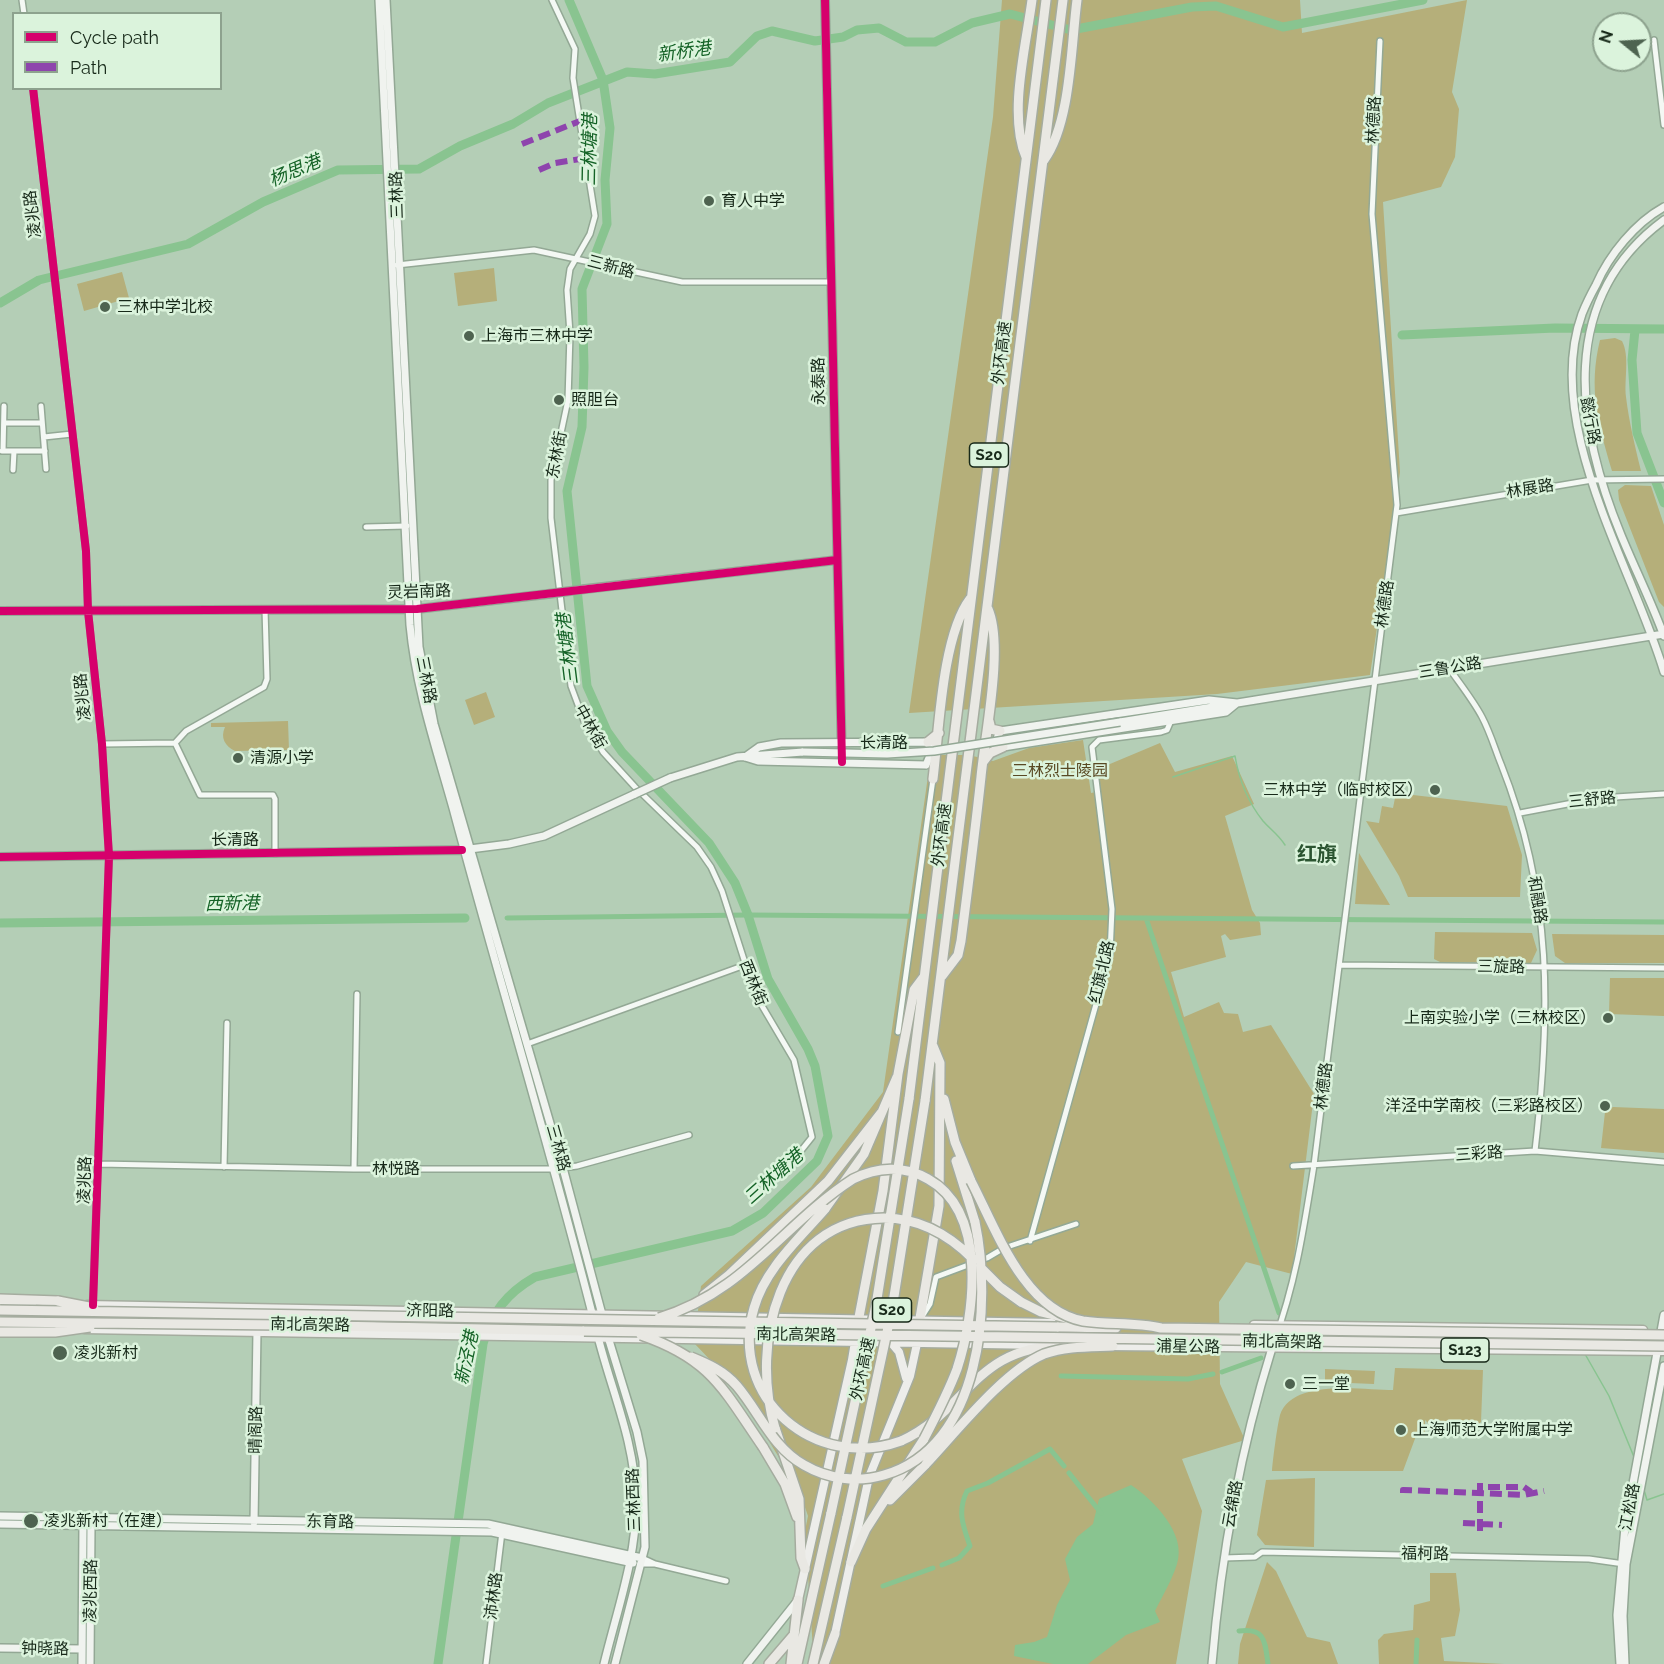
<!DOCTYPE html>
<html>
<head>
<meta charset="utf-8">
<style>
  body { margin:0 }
  #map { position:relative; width:1664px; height:1664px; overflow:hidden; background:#b4ceb6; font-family:Raleway,sans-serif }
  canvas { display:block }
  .legend { position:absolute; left:12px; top:12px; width:210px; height:78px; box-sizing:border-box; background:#dbf3dc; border:2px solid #8da28e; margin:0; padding:8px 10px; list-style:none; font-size:18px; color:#172919 }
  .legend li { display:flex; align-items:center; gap:12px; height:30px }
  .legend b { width:30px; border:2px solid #8da28e }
  .north { position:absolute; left:1592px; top:12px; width:60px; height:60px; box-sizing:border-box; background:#dbf3dc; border:2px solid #8da28e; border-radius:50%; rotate:288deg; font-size:16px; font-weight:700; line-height:24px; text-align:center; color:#172919 }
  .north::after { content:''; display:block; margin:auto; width:21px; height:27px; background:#4e6350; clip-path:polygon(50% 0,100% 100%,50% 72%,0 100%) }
</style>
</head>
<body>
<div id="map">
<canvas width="1664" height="1664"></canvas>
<ul class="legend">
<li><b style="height:8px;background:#d6006c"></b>Cycle path</li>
<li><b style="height:8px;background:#8e44ad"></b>Path</li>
</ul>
<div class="north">N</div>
</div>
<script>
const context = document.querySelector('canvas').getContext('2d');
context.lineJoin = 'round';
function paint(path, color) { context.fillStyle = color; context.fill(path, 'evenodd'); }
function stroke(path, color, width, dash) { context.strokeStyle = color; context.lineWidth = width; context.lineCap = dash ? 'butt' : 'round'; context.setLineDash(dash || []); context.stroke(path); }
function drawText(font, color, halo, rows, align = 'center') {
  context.font = font + ' Raleway,"Noto Sans SC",sans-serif'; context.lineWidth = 5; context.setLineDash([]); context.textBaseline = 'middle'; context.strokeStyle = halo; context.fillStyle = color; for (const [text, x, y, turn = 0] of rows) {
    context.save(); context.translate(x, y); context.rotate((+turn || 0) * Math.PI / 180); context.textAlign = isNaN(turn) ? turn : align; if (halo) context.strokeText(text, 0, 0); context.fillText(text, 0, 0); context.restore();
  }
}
const green = new Path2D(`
  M1002,0H1300L1302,33L1467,0L1452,92L1459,109L1455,157L1441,187L1383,202L1400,472L1370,675L1217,694L909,713L993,117Z
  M494,268L497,301L458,306L454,273Z
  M122,272L129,298L84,311L77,284Z
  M1615,338L1622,341C1630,356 1624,379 1626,397C1629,422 1635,446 1641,471H1612C1598,423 1588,389 1600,340Z
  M1625,485L1651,486L1664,525V607L1659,602L1619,500L1618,490Z
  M486,692L495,717L474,725L465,700Z
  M288,721L289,750L235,751C225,746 220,738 225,727H211V723Z
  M1083,740L1091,793L1101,791L1098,769L1160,743L1175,772L1232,756L1254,804L1225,816L1252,910L1260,923L1261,935L1230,940L1225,934L1221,936L1226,957L1171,972L1184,1017L1219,1002L1224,1013L1238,1014L1243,1032L1271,1025L1314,1094L1292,1274L1246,1262L1219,1302L1220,1384L1245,1440L1182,1459L1202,1511L1176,1664H814L805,1531L808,1516L799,1490L735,1386L694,1343L701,1286L811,1187L883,1092L931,755H969L993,761L1029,748Z
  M289,751V763L265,764V752Z
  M1396,793L1507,806L1522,855L1520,897H1408L1399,876L1366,821L1379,823L1382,806L1393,808Z
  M1359,853L1390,905L1355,904Z
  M1435,932L1532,933L1537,950L1531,963L1440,962L1434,959Z
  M1552,934L1664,935V963H1565L1555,956Z
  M1610,978H1664V1016L1609,1014Z
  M1613,1107L1664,1109V1153L1601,1148L1605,1112Z
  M1395,1368L1483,1370L1481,1422L1475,1427L1431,1426L1425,1420V1435L1416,1436L1403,1471H1272C1273,1458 1277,1427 1280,1415C1292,1378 1363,1390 1393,1390Z
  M1325,1369L1375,1371L1374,1384L1325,1382Z
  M1315,1478L1314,1547L1265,1545L1257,1535L1266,1480Z
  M1267,1562L1276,1571L1307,1637L1330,1642L1338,1664H1238L1240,1644Z
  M1430,1573H1456L1460,1610L1455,1636L1441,1638L1444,1661L1504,1664H1379L1378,1640L1384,1634L1413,1630L1414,1605L1430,1601Z`);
const water = new Path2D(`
  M1131,1485C1154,1500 1187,1534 1177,1564C1172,1580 1163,1595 1155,1611L1160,1622L1126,1635L1088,1664H1053L1014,1656L1015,1645L1034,1642L1047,1637L1057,1605L1070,1580L1065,1559L1077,1537L1093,1524L1099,1499Z`);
const stream = new Path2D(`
  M1173,777L1235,756C1239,780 1247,801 1263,821C1270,829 1279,835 1285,845
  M1585,1354L1609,1396L1634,1457
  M1644,1490L1647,1500L1664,1494`);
const canal = new Path2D(`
  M507,918L748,915L1664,922
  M1146,918L1279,1313
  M1222,1372L1261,1358
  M1061,1376L1188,1379L1213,1374
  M1069,1473L1101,1513
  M942,1565L959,1558L970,1546C963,1526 957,1511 967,1491L988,1483L1050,1449L1064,1466
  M883,1586L933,1568
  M1239,1631C1266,1627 1265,1643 1268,1664
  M1416,1664L1417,1640`);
const river = new Path2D(`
  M0,303L39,280L188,244L263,202L338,170L419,169L460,146L513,124L548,103L627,72L655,74L730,62L757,36L772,31L815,41L843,37L857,30L879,28L906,42H935L972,23L1010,14L1071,30L1192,7L1216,6L1283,27L1423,0
  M1635,330L1632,360L1637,433L1664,503
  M1402,335L1555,328L1664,329
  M0,923L465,918
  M438,1664L483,1344C491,1313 507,1293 535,1277L732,1231L763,1213L817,1161L828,1136L815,1066L808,1049L768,979L748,915L735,883L709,843L622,752L607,731L587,686L567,491L582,427L584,367L582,289L607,224L605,180L610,128L603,80L569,0`);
const street = new Path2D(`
  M22,0L24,14
  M552,0L575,49L573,78L595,216L590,234L570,269L567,290L570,334L568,400L551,480V518L571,686L584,721L603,752L635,787L697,847L711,867L722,891L755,994L794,1060L812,1137L792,1162L766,1183
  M1654,40L1664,125
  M33,88L86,551L88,611L102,744L109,856L92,1324
  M397,265L534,250L682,282H831
  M41,406L46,469
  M4,423H42
  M44,437L72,434
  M2,451H45
  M3,451L4,406
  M13,470L14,451
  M1396,513L1592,480L1664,479
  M366,527L407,526
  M1449,668C1460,684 1473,700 1482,717C1490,732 1495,749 1501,764C1553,895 1551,1013 1535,1151
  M175,743L186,731L264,687L267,679L265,609
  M102,744L175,743L200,795H273L275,799V854
  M1520,813L1599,798L1664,794
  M1339,965L1664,968
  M898,1032L933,779
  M527,1044L745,965
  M99,1164L354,1169H555L577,1166L689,1135
  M1293,1166L1535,1151L1664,1162
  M224,1167L227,1023
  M354,1169L357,994
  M1030,1241L1110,954L1112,909L1092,747L1099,740L1161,732L1167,730L1170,723
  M923,1315L930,1304L936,1277L987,1258L1004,1248L1076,1224
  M1274,1342C1296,1282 1304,1227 1314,1165L1397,505L1372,214L1380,41
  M1224,1558L1255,1557L1262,1552L1589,1559L1624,1564
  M640,1564H655L642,1558
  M655,1564L726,1581
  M486,1664L502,1532`);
const secondary = new Path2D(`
  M379,0L410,625C416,689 436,747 453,808C500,984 553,1157 597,1333C611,1390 635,1441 636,1501C637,1556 617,1610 604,1664
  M386,0L419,647L434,724L563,1168L608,1337L637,1432L643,1461L645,1547L615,1664
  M825,0L842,762
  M1664,207C1635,223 1609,255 1596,285C1591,294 1586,304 1582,314C1542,425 1633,567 1664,672
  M585,589L837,560
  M0,611L417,609L548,594
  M1664,636C1651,601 1635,569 1621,535C1576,426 1557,299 1664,220
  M1209,700L1237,703L1226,712L1003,747L996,741L1000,731Z
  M1120,722L1664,634
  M745,757L759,747L781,743L928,742L931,753L926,765
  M745,757L758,761L926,765
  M670,778L737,757L803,752
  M0,857L462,850L509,844L544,836L635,794
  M0,1516L488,1524L642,1558
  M254,1522L257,1331
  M0,1524L492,1532L633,1563
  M0,1648L82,1649
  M82,1664L83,1523
  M90,1664L91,1523
  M747,1664L798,1600
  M1212,1664C1221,1556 1240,1451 1272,1348
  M1620,1664L1617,1615L1625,1527L1664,1315
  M1625,1664L1623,1616L1626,1564L1664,1366`);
const primary = new Path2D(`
  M0,1304H32
  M87,1305L1052,1323
  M873,1321L899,1352L906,1378
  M1254,1325L1643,1330
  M84,1329L1043,1345
  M1107,1346L1664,1351
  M798,1600L852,1360L859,1318
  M835,1634L869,1477L910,1376L918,1339`);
const highway = new Path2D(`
  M1026,157C1008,115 1026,46 1032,0
  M1044,160C1071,123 1071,45 1077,0
  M989,721L991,729L1000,731
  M928,742L939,733
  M983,762L990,753L1003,747
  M933,779C939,731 942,636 970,599
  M942,976L958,955L961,941C968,887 975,832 981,777C985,735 1004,646 988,609
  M909,1099L1046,0
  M944,1099L955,1142L971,1181
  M925,1101L1063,0
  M956,1161L975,1222
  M825,1209L864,1154L897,1077
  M704,1295L729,1275L828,1181L881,1113
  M0,1299L58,1301
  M1021,1302L1041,1312L1070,1319
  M859,1317L883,1191L898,1074L914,990L923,978
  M920,1318L939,1206L940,1063L933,1046
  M282,1325L584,1331
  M1057,1327L1116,1328
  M775,1428L799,1499L801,1558L805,1569
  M901,1441C969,1410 975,1345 1065,1346
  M763,1447L785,1484L797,1517
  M890,1500L926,1464
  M851,1562L866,1529L924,1439
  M769,1664L793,1636
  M791,1664L798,1600
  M797,1664L831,1513
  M813,1664L847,1517
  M824,1664L835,1634`);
const secondaryBridge = new Path2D(`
  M548,594L585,589
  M803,752L887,754L934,751L1120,722
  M635,794L670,778`);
const highwayBridge = new Path2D(`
  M971,1181C996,1229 1024,1310 1083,1321C1109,1325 1135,1322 1161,1328L1664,1335
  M825,1209C799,1239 765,1269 754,1308C728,1398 815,1472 901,1441
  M982,1269L1000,1287L1021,1302
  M58,1301L94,1308
  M0,1310L1057,1327
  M659,1318C745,1292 782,1225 853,1179C877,1167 904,1165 928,1179C988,1212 975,1314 957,1369C948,1393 936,1416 924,1439
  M0,1322L282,1325
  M584,1331L1664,1346
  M0,1332H55L90,1327
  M641,1335C711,1359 723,1389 763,1447
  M691,1357C708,1364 724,1371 737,1386C760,1413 772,1447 804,1465C828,1479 857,1483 884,1475C982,1447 992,1304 975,1222
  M775,1428C750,1345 778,1219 884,1218C919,1218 948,1234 973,1259
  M926,1464C957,1431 1004,1371 1044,1354C1066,1346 1090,1347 1113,1346
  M831,1513L876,1305L909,1099
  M847,1517L892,1309L925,1101`);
const quiet = new Path2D(`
  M522,144L580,121
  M539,170L555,163L587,158
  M1480,1483V1537
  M1488,1487H1524L1531,1492
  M1403,1493V1490L1524,1495L1544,1491
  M1463,1523L1502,1525`);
const cycleway = new Path2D(`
  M825,0L842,762
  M33,88L86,551L88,611L102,744L109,856L93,1305
  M0,611L417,609L837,560
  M0,857L462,850`);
const markers = [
  [709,201,6,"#4e6350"],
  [105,307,6,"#4e6350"],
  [469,336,6,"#4e6350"],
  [559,400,6,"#4e6350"],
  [238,758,6,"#4e6350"],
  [1435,790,6,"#4e6350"],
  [1608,1018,6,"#4e6350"],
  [1605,1106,6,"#4e6350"],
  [60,1353,8,"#4e6350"],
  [1290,1384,6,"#4e6350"],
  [1401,1430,6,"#4e6350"],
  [31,1521,8,"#4e6350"]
];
const shields = [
  [989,455,39],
  [892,1310,39],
  [1465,1350,48]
];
const shieldNames = [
  ["S20",989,455],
  ["S20",892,1310],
  ["S123",1465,1350]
];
const streetNames = [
  ["林德路",1374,120,-87],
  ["三林路",397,195,-92],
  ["凌兆路",33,214,-97],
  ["三新路",611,267,15],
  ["外环高速",1002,353,-83],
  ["永泰路",819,381,-91],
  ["懿行路",1590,421,79],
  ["东林街",557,455,-79],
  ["林展路",1530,489,-9],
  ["灵岩南路",419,592,-2],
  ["林德路",1385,604,-82],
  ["三鲁公路",1450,668,-9],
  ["三林路",426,680,79],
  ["凌兆路",83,697,-96],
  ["中林街",590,727,61],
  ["长清路",884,743],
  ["三舒路",1592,800,-6],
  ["外环高速",942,835,-83],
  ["长清路",235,840],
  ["和融路",1537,900,81],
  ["三旋路",1501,967,1],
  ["红旗北路",1102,972,-77],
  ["西林街",753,983,68],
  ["林德路",1324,1086,-83],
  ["三林路",558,1148,74],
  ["三彩路",1479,1154,-4],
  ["林悦路",396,1169],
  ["凌兆路",85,1180,-88],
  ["济阳路",430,1311,1],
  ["南北高架路",310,1325,1],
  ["南北高架路",796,1335,1],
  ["南北高架路",1282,1342,1],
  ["浦星公路",1188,1347,1],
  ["外环高速",863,1369,-78],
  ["晴阁路",256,1430,-89],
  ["三林西路",634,1500,-92],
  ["云绵路",1233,1504,-80],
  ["江松路",1630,1507,-79],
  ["东育路",330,1522,1],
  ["福柯路",1425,1554,1],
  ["凌兆西路",91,1591,-89],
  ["沛林路",494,1596,-83],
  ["钟晓路",45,1649,1]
];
const poiNames = [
  ["育人中学",721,201],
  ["三林中学北校",117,307],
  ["上海市三林中学",481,336],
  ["照胆台",571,400],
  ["清源小学",250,758],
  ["三林中学（临时校区）",1423,790,"right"],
  ["上南实验小学（三林校区）",1596,1018,"right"],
  ["洋泾中学南校（三彩路校区）",1593,1106,"right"],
  ["凌兆新村",74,1353],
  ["三一堂",1302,1384],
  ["上海师范大学附属中学",1413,1430],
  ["凌兆新村（在建）",44,1521]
];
const parkNames = [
  ["三林烈士陵园",1060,771]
];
const waterNames = [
  ["新桥港",684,52,-8],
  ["三林塘港",590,150,-89],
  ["杨思港",295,171,-23],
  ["三林塘港",568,649,-97],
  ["西新港",232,904,-1],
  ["三林塘港",774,1177,-42],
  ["新泾港",467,1358,-78]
];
const quarterNames = [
  ["红旗",1317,855]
];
paint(green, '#b5af7a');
paint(water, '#89c490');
stroke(stream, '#89c490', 1.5);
stroke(canal, '#89c490', 5);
stroke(river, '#89c490', 9);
stroke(street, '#93a895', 8);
stroke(secondary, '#93a895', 10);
stroke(primary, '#a5ac9f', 11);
stroke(highway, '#a5ac9f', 12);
stroke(street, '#f4f8f4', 5);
stroke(secondary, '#f0f3ef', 7);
stroke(primary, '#ededea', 8);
stroke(highway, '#e9e8e3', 9);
stroke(secondaryBridge, '#93a895', 10, []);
stroke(highwayBridge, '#a5ac9f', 12, []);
stroke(secondaryBridge, '#f0f3ef', 7);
stroke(highwayBridge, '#e9e8e3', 9);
stroke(quiet, '#8e44ad', 6, [12, 6]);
stroke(cycleway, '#d6006c', 8);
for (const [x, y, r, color] of markers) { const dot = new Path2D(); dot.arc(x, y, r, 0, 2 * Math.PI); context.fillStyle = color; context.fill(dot); stroke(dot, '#dbf3dc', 2); }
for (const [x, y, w] of shields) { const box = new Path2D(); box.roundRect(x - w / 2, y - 12, w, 24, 4.5); context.fillStyle = '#dbf3dc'; context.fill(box); stroke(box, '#172919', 1.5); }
drawText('bold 15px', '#172919', null, shieldNames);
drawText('16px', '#172919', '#dbf3dc', streetNames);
drawText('16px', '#172919', '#dbf3dc', poiNames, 'left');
drawText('16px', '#594923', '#dbf3dc', parkNames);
drawText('italic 18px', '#146226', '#dbf3dc', waterNames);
drawText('bold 20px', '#2b5531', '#dbf3dc', quarterNames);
</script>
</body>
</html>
